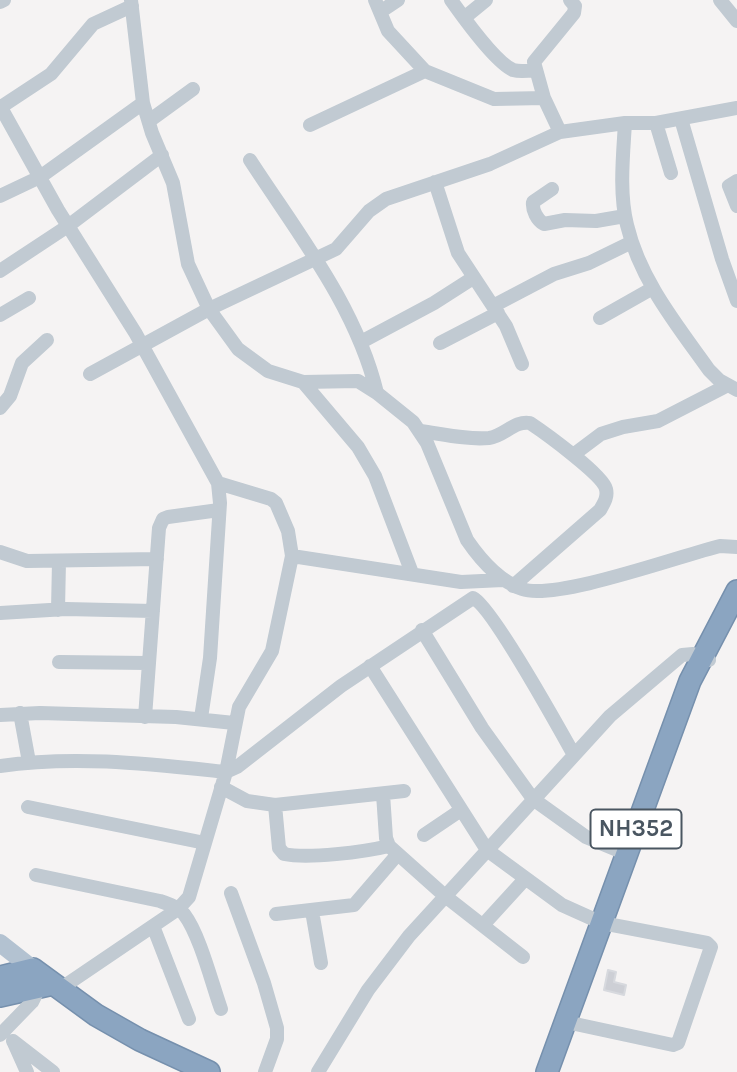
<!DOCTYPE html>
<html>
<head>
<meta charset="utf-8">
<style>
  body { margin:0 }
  canvas { display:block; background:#f5f3f3 }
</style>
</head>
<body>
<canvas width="737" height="1072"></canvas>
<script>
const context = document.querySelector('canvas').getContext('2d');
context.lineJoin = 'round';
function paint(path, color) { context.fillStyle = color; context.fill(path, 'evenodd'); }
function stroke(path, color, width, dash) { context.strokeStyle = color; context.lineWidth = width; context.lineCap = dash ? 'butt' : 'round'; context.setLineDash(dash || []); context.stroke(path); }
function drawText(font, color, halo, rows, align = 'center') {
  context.font = font + ' Karla,sans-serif'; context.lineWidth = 5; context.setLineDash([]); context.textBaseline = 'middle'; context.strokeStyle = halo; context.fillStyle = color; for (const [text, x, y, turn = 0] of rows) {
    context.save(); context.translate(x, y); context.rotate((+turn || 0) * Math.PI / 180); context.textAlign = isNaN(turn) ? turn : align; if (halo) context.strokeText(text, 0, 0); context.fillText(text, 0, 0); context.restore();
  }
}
const building = new Path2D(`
  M608,970L616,972L614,982L626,985L624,995L604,990Z`);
const minor = new Path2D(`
  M131,0L143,103L152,133L173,183L188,264L209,309L238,349L268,371L303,382L358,381L377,393L413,422L427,443L467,540C480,559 499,581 522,589C556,601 679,556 720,546L737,547
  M375,0L388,31L425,71L494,99L544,98
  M451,0C463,17 495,62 513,70C520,72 528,71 535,70
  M720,0L737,21
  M0,2L4,0
  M380,12L398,0
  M464,18L486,0
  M0,106L58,210L136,334L218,483L220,503L210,658L201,718
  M1,107L51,74L93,24L132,6
  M681,119L722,259L737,301
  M149,121L193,89
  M625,123C623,156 619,193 627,225C640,280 677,325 709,370L719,380L737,390
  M656,123L671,173
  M310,125L425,71
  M560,132L544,98L534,62L574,13L575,6L570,0
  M250,160C298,234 356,306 377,393
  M737,181L729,186L737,206
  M435,182L458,253L506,326L522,364
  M552,189L533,202C532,210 537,220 544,224L565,220L596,221L625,216
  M0,196L40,177L143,103
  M0,271L68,226L162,155
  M493,306L554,274L589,263L632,242
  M0,315L29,298
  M600,318L653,288
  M361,342L434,303L473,278
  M440,343L498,313
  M90,374L209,309L336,249L369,211L386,199L490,164L560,132L625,123H656L737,108
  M303,382L358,447L375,476L412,573
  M0,408L10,396L22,363L47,340
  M421,431C442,434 467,440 489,438C504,436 515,420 530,423C545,433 603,475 606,489C608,497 604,503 600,510L513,586
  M573,455L601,434L623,427L658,421L728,385
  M0,552L27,561L157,559
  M292,556L461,582L503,580
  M58,610L59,561
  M0,613L66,609L153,611
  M422,630L482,728L533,799L586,837L627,854
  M59,662L148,663
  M370,666L487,850L562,905L602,923L707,943L711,947L678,1043L673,1045L566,1022
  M20,713L29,762
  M0,715L40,713L176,717L234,723
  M145,717L159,528L163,519L168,517L219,510
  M0,766C76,755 150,764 226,772L237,767L341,686L473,598C491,605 560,730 574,755
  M221,787L247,801L275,805L404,791
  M383,794L386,838L389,846L445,896L523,957
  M275,805L279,848L284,854C308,859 364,852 389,846
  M28,807L205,843
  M424,835L461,810
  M36,875L160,901C169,904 178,907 184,914C200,935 212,984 221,1009
  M231,893L264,983L277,1028V1039L265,1072
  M312,911L321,963
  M276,914L354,905L397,855
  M483,925L525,879
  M153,926L189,1019
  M60,989L178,909L189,897L226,772L239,707L272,651L292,556L288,531L276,503L271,499L218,483
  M0,1035L32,1002L39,988
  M13,1041L53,1072
  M14,1043L27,1072
  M318,1072L368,990L409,936L610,716L682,655L693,654L709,660`);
const major = new Path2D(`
  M0,943L33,969`);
const highway = new Path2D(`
  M0,977L33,969L96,1015L140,1040L209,1072
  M0,996L53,984
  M547,1072L690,681L737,591`);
const shields = [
  [636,829,91]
];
const shieldNames = [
  ["NH352",636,829]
];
paint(building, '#cdcfd5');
stroke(building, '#d7d9de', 2);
stroke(highway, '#7690ad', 24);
stroke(minor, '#c1cad2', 14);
stroke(major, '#b3c2d1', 18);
stroke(highway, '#8ba5c1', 21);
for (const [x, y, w] of shields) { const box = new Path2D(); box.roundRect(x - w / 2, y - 19.5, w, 39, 5); context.fillStyle = '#fff'; context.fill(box); stroke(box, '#4a5661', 2); }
drawText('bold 23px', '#4a5661', null, shieldNames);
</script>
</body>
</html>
